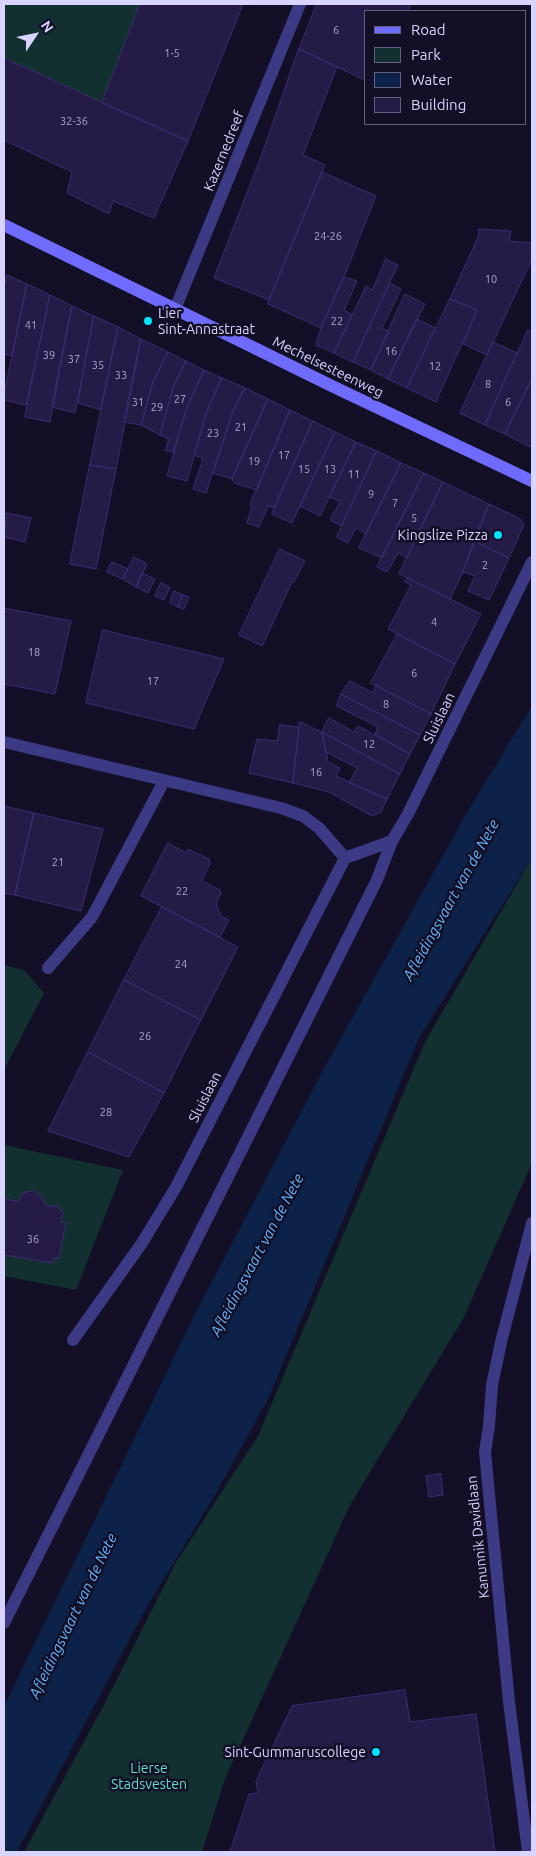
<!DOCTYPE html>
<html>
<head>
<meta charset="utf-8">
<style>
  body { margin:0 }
  #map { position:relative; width:536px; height:1856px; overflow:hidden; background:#130f26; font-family:Ubuntu,sans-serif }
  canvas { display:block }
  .frame { position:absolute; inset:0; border:5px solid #d9d4ff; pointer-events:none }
  .legend { position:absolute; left:364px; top:10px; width:162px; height:115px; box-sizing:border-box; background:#130f26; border:1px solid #625e7d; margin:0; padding:6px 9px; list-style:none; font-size:15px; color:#d9d4ff }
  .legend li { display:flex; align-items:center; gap:10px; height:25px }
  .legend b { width:25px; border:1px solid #625e7d }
  .north { position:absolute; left:10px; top:10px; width:50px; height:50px; -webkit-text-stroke:4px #130f26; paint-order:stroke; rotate:56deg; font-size:14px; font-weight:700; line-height:20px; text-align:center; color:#d9d4ff }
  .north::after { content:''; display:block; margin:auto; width:18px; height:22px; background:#d9d4ff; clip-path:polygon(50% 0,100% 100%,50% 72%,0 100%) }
</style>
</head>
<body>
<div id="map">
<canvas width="536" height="1856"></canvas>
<div class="frame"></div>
<ul class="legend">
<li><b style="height:6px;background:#6f6bff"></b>Road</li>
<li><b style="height:14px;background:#12302f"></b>Park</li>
<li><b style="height:14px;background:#0c2248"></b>Water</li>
<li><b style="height:14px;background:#241b47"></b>Building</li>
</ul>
<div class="north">N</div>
</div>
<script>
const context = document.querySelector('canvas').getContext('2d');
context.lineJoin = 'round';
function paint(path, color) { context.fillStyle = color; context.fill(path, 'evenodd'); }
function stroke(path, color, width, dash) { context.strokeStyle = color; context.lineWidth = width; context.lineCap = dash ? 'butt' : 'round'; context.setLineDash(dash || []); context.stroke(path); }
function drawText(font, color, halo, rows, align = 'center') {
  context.font = font + ' Ubuntu,sans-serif'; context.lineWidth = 5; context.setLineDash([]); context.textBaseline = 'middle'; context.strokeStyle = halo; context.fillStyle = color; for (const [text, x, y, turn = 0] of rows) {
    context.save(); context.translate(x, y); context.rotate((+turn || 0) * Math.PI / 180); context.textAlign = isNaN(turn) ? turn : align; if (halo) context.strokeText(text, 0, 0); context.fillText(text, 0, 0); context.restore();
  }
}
const green = new Path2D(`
  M4,4H140L102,103L4,58Z
  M532,858V1163L463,1319L350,1505L225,1779L202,1852H24L106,1701L175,1564L258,1436L425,1042Z
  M4,965L24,970L44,993L4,1070Z
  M4,1145L123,1170L76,1290L4,1276Z`);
const water = new Path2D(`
  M532,706V858L419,1038L268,1399L215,1495L144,1612L17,1852H4V1706L196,1312L322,1072L469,809Z`);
const building = new Path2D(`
  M140,4H243L188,141L102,103Z
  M317,4H411L408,11H365V80L299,49Z
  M299,49L337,67L303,155L325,165L269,300L214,278L262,154Z
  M4,58L188,141L154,218L113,201L109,214L67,193L72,172L4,140Z
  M322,172L376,196L344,277L321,328L268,304Z
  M479,229L511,231L509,241L532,243V259L487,355L463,344L477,310L450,299L478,237Z
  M386,259L398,265L353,362L334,353L366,286L372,290Z
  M7,275L27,284L12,356L4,354V288Z
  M344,277L357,281L344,310L352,315L334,353L316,345L321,328Z
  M390,283L401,289L382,328L389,332L371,370L353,362Z
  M27,284L50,295L26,405L4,400V395Z
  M405,294L425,304L388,379L371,370Z
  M50,295L72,306L50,422L25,417Z
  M450,299L477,310L436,402L407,388Z
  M72,306L94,316L75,413L52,407Z
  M94,316L118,327L101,410L78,403Z
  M417,319L435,328L407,388L388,379Z
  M118,327L141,339L116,469L90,465Z
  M528,330L532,332V378L505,434L485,425Z
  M141,339L168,352L153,382L141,425L124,422Z
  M493,342L517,353L485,425L460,413Z
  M168,352L186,361L173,388L160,435L141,425L153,382Z
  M186,361L204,370L186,410L173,452L165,450L169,439L160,435L173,388Z
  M204,370L222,378L207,411L187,481L167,476L186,410Z
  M222,378L245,388L233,411L206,493L193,489L203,459L194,455L207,411Z
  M532,378V448L505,434Z
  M245,388L268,399L232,479L213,473L233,411Z
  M268,399L290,410L257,490L234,483L232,479Z
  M290,410L313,421L274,508L268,506L259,527L247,523L252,506L250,505Z
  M313,421L335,432L292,523L272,514Z
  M335,432L356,442L320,516L300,506Z
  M356,442L377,451L341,526L330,520L340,502L330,497Z
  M377,451L401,463L366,534L356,528L348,543L337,537Z
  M401,463L424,473L382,558L359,548Z
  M90,465L116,469L96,569L70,564Z
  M424,473L443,482L407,558L398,553L387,572L377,567Z
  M443,482L489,504L463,572L450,599L399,574Z
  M489,504L519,518L524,525L509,558L474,541Z
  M7,513L31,518L25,542L4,537Z
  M474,541L509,558L489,600L468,591L475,576L463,572Z
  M280,549L305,561L294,582H292L262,646L239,635Z
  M134,557L147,564L136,587L123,579Z
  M112,562L128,569L123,579L107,572Z
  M142,573L155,579L148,593L136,587Z
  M407,578L481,614L455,664L388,629L411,585L405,582Z
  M161,583L170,587L164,600L155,596Z
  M174,591L183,595L178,607L170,603Z
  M183,595L189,597L184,609L178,607Z
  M4,608L71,621L55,694L4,684Z
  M103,630L224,659L194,729L86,703Z
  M397,634L455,664L431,714L371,683Z
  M350,681L373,693L376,685L431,714L420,735L341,694Z
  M341,694L420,735L410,754L375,734L378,727L337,706Z
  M329,718L354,732L358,726L410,754L400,774L322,732Z
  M300,722L322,732L328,762L340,768L336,776L387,799L381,812L372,816L329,792L293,783Z
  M280,725L299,727L293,783L249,773L257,739L277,741Z
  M322,732L400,774L387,799L349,783L357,768L326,752Z
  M4,806L34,813L15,895L4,893Z
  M34,813L103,829L81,911L15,895Z
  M168,843L186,853L188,849L209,859L210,863L202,881L220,890L221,893L216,903L221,916L229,920L220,937L141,896Z
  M162,907L238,947L201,1020L124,980Z
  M124,980L201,1020L164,1093L88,1052Z
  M88,1052L164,1093L129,1157L48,1131Z
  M33,1191L42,1196L45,1205L54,1207L57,1204L64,1214L62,1216L61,1222L66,1223L59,1259L54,1258L53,1263L4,1255V1199L18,1201L23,1193Z
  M441,1474L443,1495L429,1497L426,1476Z
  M405,1690L410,1722L476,1714L495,1852H230L249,1794L258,1793L256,1781L292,1706Z`);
const lane = new Path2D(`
  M48,968L92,917L164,781
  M4,1623L377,880L392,841`);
const street = new Path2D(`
  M175,309L300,4
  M4,742L281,808L303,816L319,828L345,858
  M73,1340L142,1243L176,1187L345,858L392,841L408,814L532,562
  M528,1852L509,1702L485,1452L489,1426L492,1385L501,1342L532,1223`);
const secondary = new Path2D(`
  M4,225L336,388L532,481`);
const markers = [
  [148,321,5,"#00e5ff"],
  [498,535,5,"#00e5ff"],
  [376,1752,5,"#00e5ff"]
];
const numberNames = [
  ["6",336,30],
  ["1-5",172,53],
  ["32-36",74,121],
  ["24-26",328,236],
  ["10",491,279],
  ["22",337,321],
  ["41",31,325],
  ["16",391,351],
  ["39",49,355],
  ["37",74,359],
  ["35",98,365],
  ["12",435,366],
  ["33",121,375],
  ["8",488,384],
  ["27",180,399],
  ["31",138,402],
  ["6",508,402],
  ["29",157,407],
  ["21",241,427],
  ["23",213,433],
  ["17",284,455],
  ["19",254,461],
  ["15",304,469],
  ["13",330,469],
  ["11",354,474],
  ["9",371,494],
  ["7",395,503],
  ["5",414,518],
  ["2",485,565],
  ["4",434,622],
  ["18",34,652],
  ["6",414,673],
  ["17",153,681],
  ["8",386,704],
  ["12",369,744],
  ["16",316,772],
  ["21",58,862],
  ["22",182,891],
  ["24",181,964],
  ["26",145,1036],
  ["28",106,1112],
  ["36",33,1239]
];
const streetNames = [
  ["Kazernedreef",224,151,-68],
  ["Mechelsesteenweg",328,367,26],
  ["Sluislaan",439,718,-64],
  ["Sluislaan",205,1097,-63],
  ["Kanunnik Davidlaan",478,1537,-96]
];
const poiNames = [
  ["Lier",158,313,"left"],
  ["Sint-Annastraat",158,329,"left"],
  ["Kingslize Pizza",488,535],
  ["Sint-Gummaruscollege",366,1752]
];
const parkNames = [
  ["Lierse",149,1768],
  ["Stadsvesten",149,1784]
];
const waterNames = [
  ["Afleidingsvaart van de Nete",451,900,-61],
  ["Afleidingsvaart van de Nete",257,1255,-62],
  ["Afleidingsvaart van de Nete",73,1616,-64]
];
paint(green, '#12302f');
paint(water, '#0c2248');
paint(building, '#241b47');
stroke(building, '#3b2d73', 1);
stroke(lane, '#3d3a85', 12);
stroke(street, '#3d3a85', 12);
stroke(secondary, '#6f6bff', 12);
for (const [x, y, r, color] of markers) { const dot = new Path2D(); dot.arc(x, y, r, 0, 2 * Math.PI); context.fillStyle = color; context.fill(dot); stroke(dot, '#130f26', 2); }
drawText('11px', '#aca6d1', null, numberNames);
drawText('14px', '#d9d4ff', '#130f26', streetNames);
drawText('14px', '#d9d4ff', '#130f26', poiNames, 'right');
drawText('14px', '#5fe0c0', '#130f26', parkNames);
drawText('italic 15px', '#62b6ff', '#130f26', waterNames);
</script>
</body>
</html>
